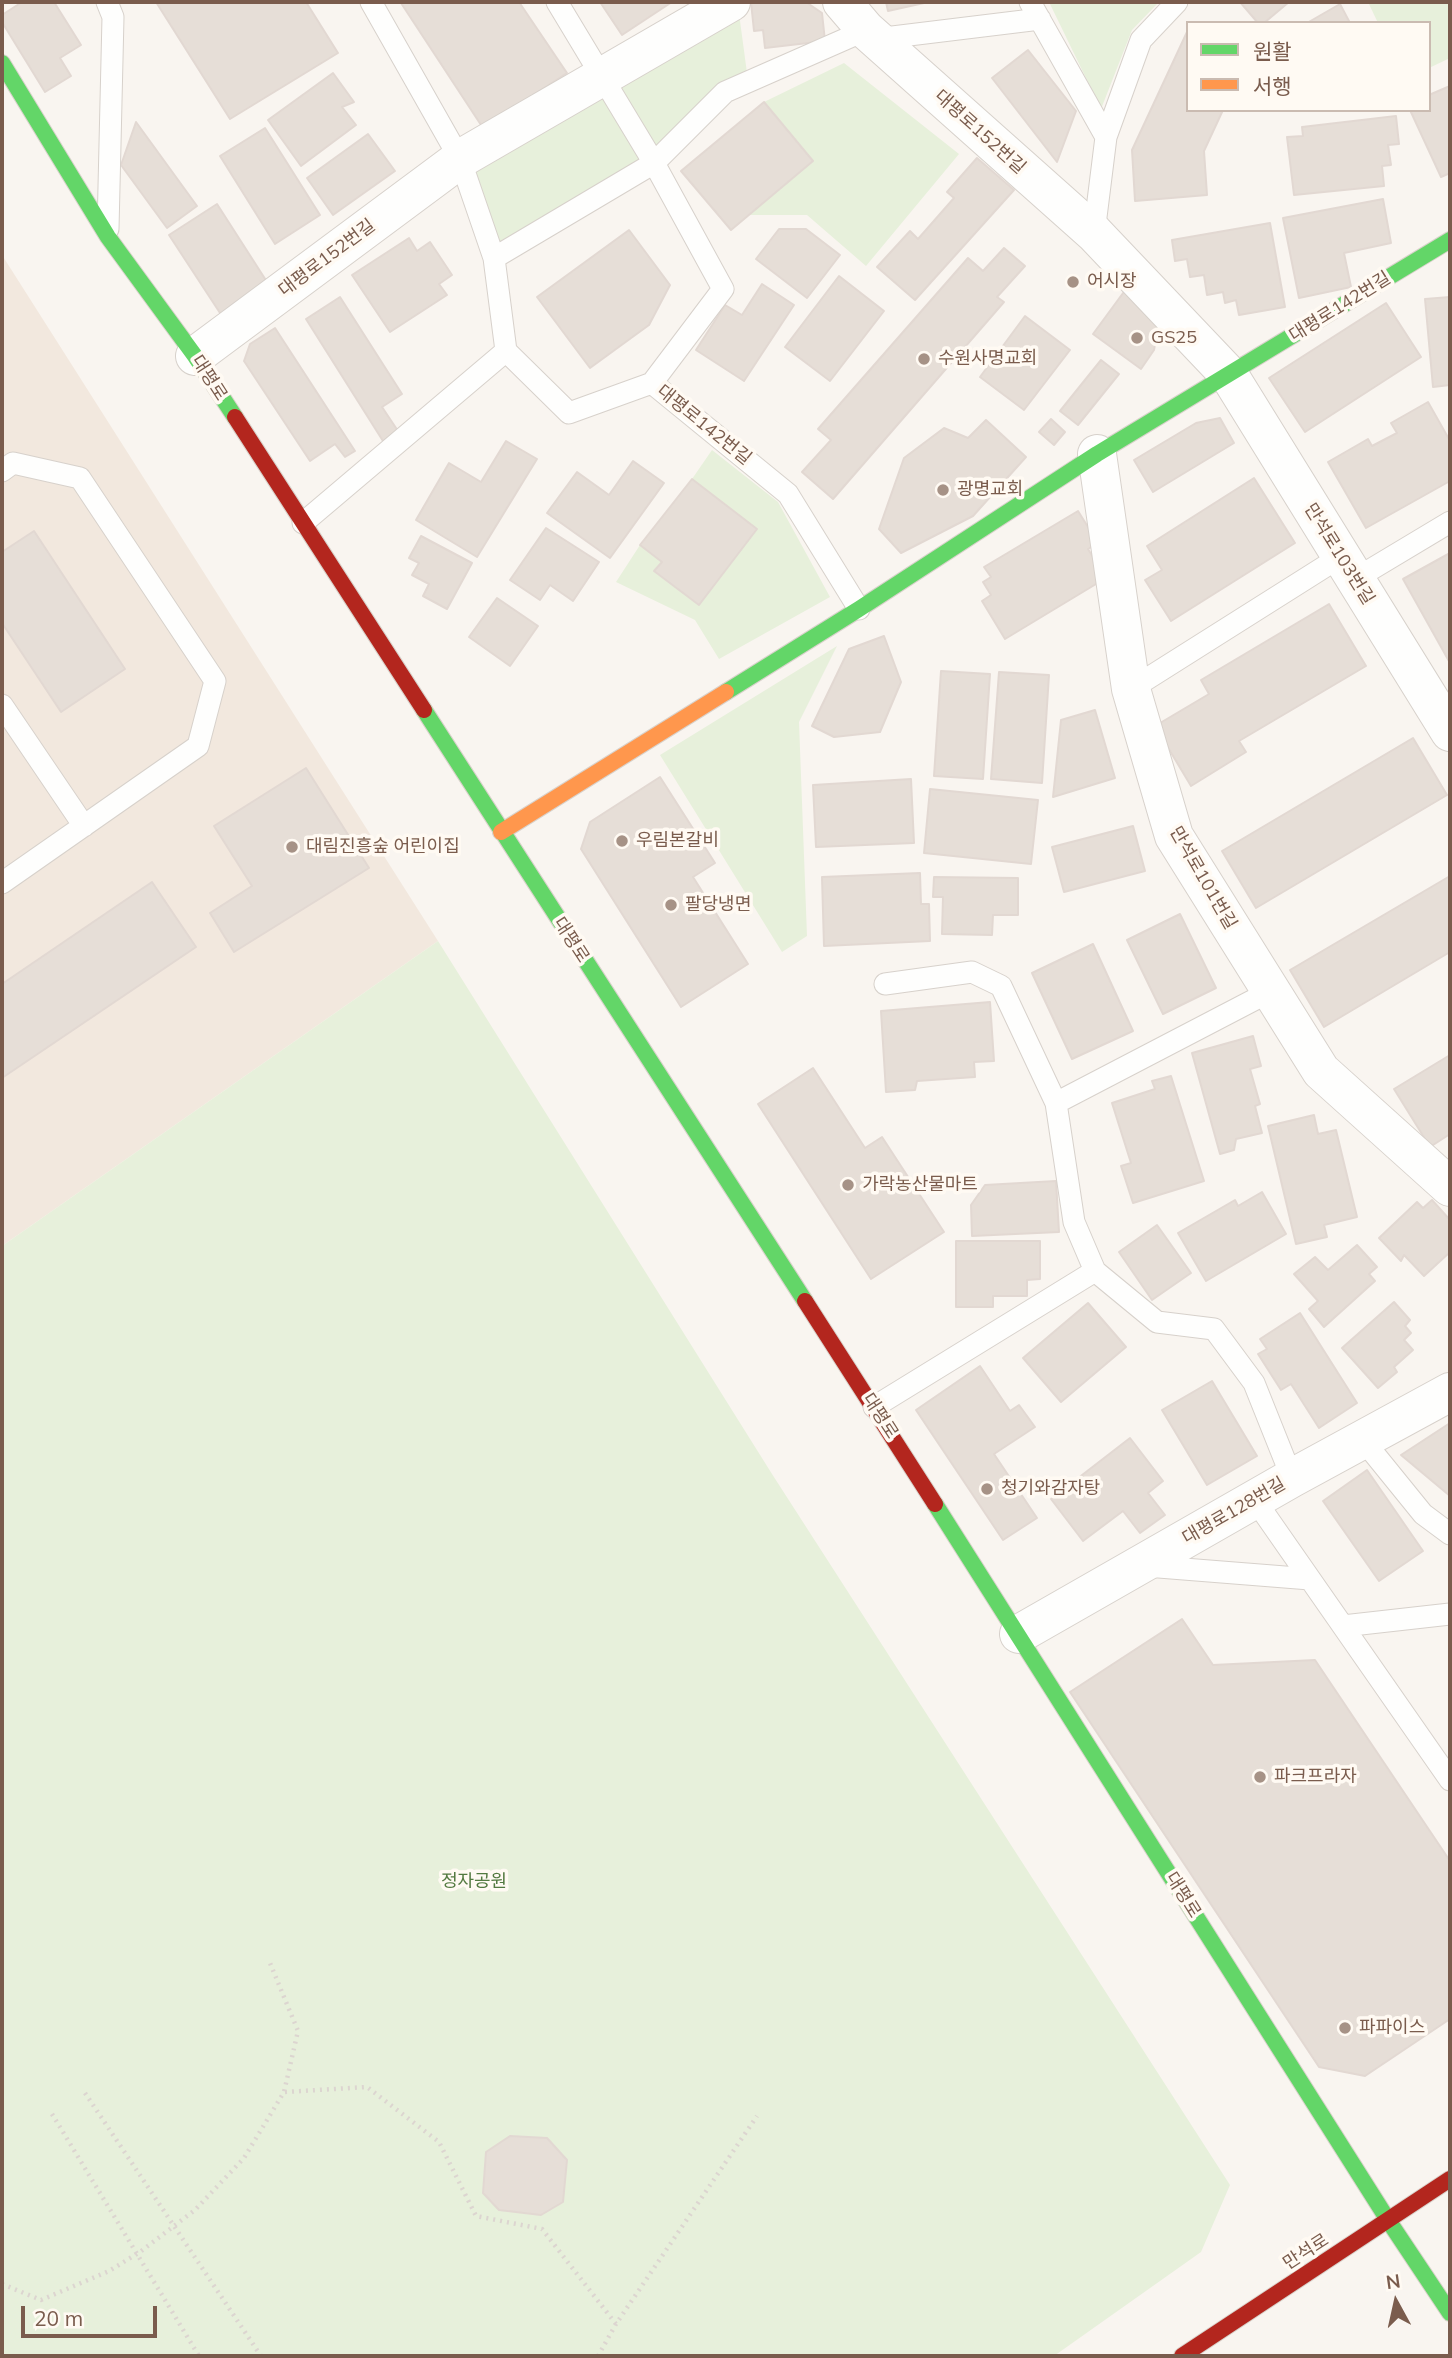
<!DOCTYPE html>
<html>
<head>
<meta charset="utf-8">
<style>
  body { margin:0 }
  #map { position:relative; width:1452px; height:2358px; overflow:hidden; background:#f9f5f0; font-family:Mulish,"Noto Sans KR",sans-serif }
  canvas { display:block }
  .frame { position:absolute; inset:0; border:4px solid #7a5c4d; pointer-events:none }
  .legend { position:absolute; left:1186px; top:21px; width:245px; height:91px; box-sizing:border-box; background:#fffaf3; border:2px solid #cabbb1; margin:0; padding:9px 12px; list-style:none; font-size:21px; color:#7a5c4d }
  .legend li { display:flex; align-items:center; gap:14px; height:35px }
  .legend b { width:35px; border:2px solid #cabbb1 }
  .north { position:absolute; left:1361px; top:2267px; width:70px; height:70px; -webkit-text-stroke:5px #fffaf3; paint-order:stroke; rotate:352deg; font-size:19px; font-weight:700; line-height:28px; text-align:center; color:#7a5c4d }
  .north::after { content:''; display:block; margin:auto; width:24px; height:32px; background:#7a5c4d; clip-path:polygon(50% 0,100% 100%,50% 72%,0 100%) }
  .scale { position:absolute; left:21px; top:2306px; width:136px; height:32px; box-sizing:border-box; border:4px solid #7a5c4d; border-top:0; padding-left:9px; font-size:21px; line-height:24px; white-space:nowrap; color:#7a5c4d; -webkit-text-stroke:5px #fffaf3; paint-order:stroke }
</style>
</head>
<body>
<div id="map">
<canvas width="1452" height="2358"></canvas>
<div class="frame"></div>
<ul class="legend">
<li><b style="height:9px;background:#63d668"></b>원활</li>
<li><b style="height:9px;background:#ff974d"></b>서행</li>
</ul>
<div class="north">N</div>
<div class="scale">20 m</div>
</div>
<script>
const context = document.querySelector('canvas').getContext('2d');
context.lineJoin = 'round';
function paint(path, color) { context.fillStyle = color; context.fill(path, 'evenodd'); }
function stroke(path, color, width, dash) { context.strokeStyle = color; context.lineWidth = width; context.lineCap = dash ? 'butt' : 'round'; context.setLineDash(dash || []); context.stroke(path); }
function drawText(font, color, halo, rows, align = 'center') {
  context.font = font + ' Mulish,"Noto Sans KR",sans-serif'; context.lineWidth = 7; context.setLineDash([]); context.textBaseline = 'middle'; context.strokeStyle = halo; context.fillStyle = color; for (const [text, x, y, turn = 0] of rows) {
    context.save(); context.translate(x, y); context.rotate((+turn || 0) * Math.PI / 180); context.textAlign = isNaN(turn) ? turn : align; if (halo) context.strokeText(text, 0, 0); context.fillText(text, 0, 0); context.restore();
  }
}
const residential = new Path2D(`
  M2,255L438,941L2,1246Z`);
const green = new Path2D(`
  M1055,2H1159L1132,30L1101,109L1050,4Z
  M1368,2H1449L1450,58L1429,68V23H1378Z
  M738,6L747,73L656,149L611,80Z
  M844,63L959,154L866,266L807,215H748L813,161L764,102Z
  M599,91L642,161L499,244L473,166Z
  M712,450L778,502L830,597L719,659L695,620L616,582L640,545L662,562L655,570L699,604L757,529L692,479Z
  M837,646L799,722L807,936L782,952L660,755Z
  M438,941L772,1474L1230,2185L1201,2252L1054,2356H2V1246Z`);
const building = new Path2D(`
  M22,2H54L81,45L60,58L71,76L45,92L2,22V15Z
  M156,2H306L338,53L230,119Z
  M403,2H519L567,73L483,128L401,3Z
  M600,2H672L622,35Z
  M751,2H806L822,13L825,41L765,48L763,30L754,31Z
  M886,2H924V3L888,11Z
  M1240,2H1289L1264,23H1258Z
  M1340,4L1350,23H1307Z
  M1187,32L1188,110H1223L1204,151L1207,195L1135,201L1132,150Z
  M1028,50L1076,111L1057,162L992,78Z
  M333,73L354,102L342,107L356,125L301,166L268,120Z
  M1450,86V173L1441,177L1410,110H1429V95Z
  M764,102L813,161L731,230L681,171Z
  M1396,116L1399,144L1388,145L1391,165L1382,166L1384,186L1294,195L1287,137L1303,136L1302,127Z
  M136,122L197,206L167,228L121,165Z
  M265,128L320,215L275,244L220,156Z
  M368,134L395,171L333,215L307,178Z
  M977,158L1014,190L915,300L877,267L910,231L918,239L954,198L947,192Z
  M1383,199L1391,243L1344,253L1351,287L1299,298L1283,218Z
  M217,204L269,285L222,316L169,235Z
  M1270,223L1285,307L1239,315L1236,300L1225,303L1223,292L1207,295L1204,275L1190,277L1187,259L1175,261L1172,240Z
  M779,229H806L840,255L807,298L756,259Z
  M629,230L670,285L649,325L590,368L537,297Z
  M409,238L417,251L430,242L452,275L439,284L447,295L390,332L352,275Z
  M1004,248L1025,266L997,297L1004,302L833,499L802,472L831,440L818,429L968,258L983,271Z
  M839,276L884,311L830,381L785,347Z
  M762,284L794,305L744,381L696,350L725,305L742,315Z
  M1126,289L1161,313L1154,350L1141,369L1093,334Z
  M340,297L402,394L382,407L398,431L383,441L306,319Z
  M1450,297V385L1433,387L1425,299Z
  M1386,303L1421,357L1305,432L1269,378Z
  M1025,316L1070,350L1024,410L980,377Z
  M275,328L355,451L345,457L335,444L310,461L244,361L250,344Z
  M1101,360L1119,374L1078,425L1060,411Z
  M1428,402L1450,441V481L1366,528L1328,462L1368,439L1372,446L1397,433L1391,423Z
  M1220,418L1234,443L1153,492L1134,460L1196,423Z
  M1051,419L1065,432L1054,445L1039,432Z
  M986,420L1026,457L973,516L901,553L879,529L904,458L944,428L968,438Z
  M506,441L537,459L477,557L416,520L449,463L481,482Z
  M633,461L664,483L610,558L547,513L577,472L609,495Z
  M1254,478L1295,543L1171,621L1145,580L1162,570L1147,546Z
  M692,479L757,529L699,605L654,571L662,562L640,545Z
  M1078,511L1098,543L1088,549L1106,578L1005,639L982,601L991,595L983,582L991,577L984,567Z
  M546,528L599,562L573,601L550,585L540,600L510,580Z
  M34,531L125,669L61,712L2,623V552Z
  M421,536L472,563L447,609L423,596L429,584L412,575L419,563L409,558Z
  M1450,553V663L1403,579Z
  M497,598L538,626L510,666L469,637Z
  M1329,604L1366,666L1239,741L1246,752L1191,786L1155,726L1209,694L1201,680Z
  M884,636L901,682L880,732L834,737L812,726L849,649Z
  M941,671L990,674L983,779L934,776Z
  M999,672L1049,675L1042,783L991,779Z
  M1095,710L1115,778L1053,797L1061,720Z
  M1413,738L1447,795L1256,908L1222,851Z
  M306,768L369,868L234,952L210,913L252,886L214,826Z
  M660,777L715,863L693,877L748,964L681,1007L581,849L590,822Z
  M911,779L914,843L816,847L813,785Z
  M930,789L1038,800L1031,864L924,853Z
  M1133,826L1145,871L1064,892L1052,847Z
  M920,873L921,904H929L930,941L824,946L822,877Z
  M1450,876V952L1324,1027L1290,970Z
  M934,877L1018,878V915H993L992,935L942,934L943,897H933Z
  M152,882L196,947L2,1078V984Z
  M1180,914L1216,988L1163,1014L1127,940Z
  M1093,944L1133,1031L1072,1059L1032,973Z
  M990,1002L994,1061L974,1062L975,1077L917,1081L915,1090L886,1092L881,1011Z
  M1253,1036L1261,1066L1250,1069L1260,1104L1255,1106L1262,1133L1236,1139L1234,1150L1220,1154L1192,1053Z
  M1450,1055V1134L1430,1147L1394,1089Z
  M813,1068L865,1148L882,1137L944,1232L871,1279L758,1104Z
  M1171,1076L1204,1181L1133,1203L1121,1166L1131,1163L1112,1103L1155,1089L1152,1081Z
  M1314,1115L1318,1134L1336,1130L1357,1217L1324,1225L1327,1237L1296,1244L1268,1126Z
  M1056,1181L1059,1232L972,1236L971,1205L985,1185Z
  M1262,1192L1286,1234L1206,1281L1178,1233L1235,1200L1238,1206Z
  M1432,1200L1450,1220V1252L1424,1276L1404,1255L1401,1261L1379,1238L1417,1202L1423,1208Z
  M1157,1225L1191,1273L1152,1300L1119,1252Z
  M956,1241H1040V1279L1027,1280V1296H993V1307H956Z
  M1357,1245L1377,1267L1369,1274L1375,1281L1324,1327L1309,1309L1318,1301L1294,1274L1315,1257L1328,1270Z
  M1394,1302L1410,1320L1405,1326L1411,1333L1404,1340L1413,1350L1394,1367L1397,1372L1378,1388L1342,1348Z
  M1088,1303L1126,1347L1061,1402L1023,1358Z
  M1300,1313L1357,1403L1319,1428L1291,1384L1281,1390L1258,1354L1267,1349L1260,1339Z
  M980,1366L1010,1411L1019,1405L1035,1427L994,1454L1037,1518L1003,1540L916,1410Z
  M1212,1381L1257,1456L1207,1485L1162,1410Z
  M1450,1423V1496L1401,1455Z
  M1130,1438L1163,1481L1148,1493L1165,1515L1140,1533L1123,1511L1083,1541L1051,1499Z
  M1367,1470L1423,1551L1379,1581L1323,1501Z
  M1182,1619L1213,1665L1315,1660L1450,1861V2019L1365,2076L1319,2067L1070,1692Z
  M510,2136L547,2138L567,2160L563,2202L541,2215L499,2210L483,2193L486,2152Z`);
const path = new Path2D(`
  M285,2092L367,2087L439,2142L476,2216L542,2229L616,2324
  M85,2093L261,2356
  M52,2114L199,2356
  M2,2284L41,2300L109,2271L140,2252L195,2210L244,2158L284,2092L298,2031L270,1963
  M598,2356L616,2324L757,2116`);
const lane = new Path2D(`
  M107,2L113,17L108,229
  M371,2L460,159L494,258L506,351
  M557,2L654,163L723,289L652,383
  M1030,2L1106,137
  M876,39L1040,19
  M1094,233L1106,137L1141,40L1177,2
  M494,258L654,163L725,92L866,30
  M506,351L569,413L652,383L788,494L859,609
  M2,471L13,463L80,478L215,681L198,746L2,883
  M303,523L506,351
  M1355,579L1450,522
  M1131,689L1340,557
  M2,705L84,826
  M1056,1103L1271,991
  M1095,1271L1157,1322L1214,1329L1254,1383L1292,1478
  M874,1407L1095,1271L1074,1222L1056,1103L1001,986L972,972L885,984
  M1363,1440L1423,1514L1450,1534
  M1255,1500L1450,1780
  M1146,1566L1310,1579
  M1343,1626L1450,1614`);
const street = new Path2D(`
  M842,2L866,30L1094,233L1229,375L1450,732
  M195,356L460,159L731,2
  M1097,454L1131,689L1174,836L1321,1071L1450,1187
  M1019,1634L1292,1478L1450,1392`);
const fast = new Path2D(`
  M2,63L108,237L195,356L235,417
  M726,692L859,609L1097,454L1450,240
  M424,710L805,1301
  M935,1504L1388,2220L1450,2313`);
const slow = new Path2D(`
  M501,832L726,692`);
const jam = new Path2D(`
  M235,417L424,710
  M805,1301L935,1504
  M1182,2356L1450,2179`);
const markers = [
  [1073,282,7,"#a69286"],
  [1137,338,7,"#a69286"],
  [924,359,7,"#a69286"],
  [943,490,7,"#a69286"],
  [622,841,7,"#a69286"],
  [292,847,7,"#a69286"],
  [671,905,7,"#a69286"],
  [848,1185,7,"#a69286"],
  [987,1489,7,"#a69286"],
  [1260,1777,7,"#a69286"],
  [1345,2028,7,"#a69286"]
];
const streetNames = [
  ["대평로152번길",980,132,42],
  ["대평로152번길",327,258,-37],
  ["대평로142번길",1340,307,-32],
  ["대평로",209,378,57],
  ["대평로142번길",704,425,39],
  ["만석로103번길",1339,554,58],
  ["만석로101번길",1203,878,60],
  ["대평로",571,940,57],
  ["대평로",880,1416,57],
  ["대평로128번길",1234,1511,-30],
  ["대평로",1183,1895,58],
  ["만석로",1306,2252,-33]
];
const poiNames = [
  ["어시장",1087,282],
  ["GS25",1151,338],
  ["수원사명교회",938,359],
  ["광명교회",957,490],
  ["우림본갈비",636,841],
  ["대림진흥숲 어린이집",306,847],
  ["팔당냉면",685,905],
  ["가락농산물마트",862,1185],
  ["청기와감자탕",1001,1489],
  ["파크프라자",1274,1777],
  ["파파이스",1359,2028]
];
const parkNames = [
  ["정자공원",474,1882]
];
paint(residential, '#f2e8de');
paint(green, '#e7f0db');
paint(building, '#e6ded7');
stroke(building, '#e2d8d2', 2);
stroke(lane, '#d7d1cb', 23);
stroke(street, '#d7d1cb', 40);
stroke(fast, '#d9d2cb', 18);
stroke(slow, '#d9d2cb', 18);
stroke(jam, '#d9d2cb', 18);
stroke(path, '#dcd5d0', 4.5, [2, 5]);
stroke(lane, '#fefefd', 21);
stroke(street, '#fefefd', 38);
stroke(fast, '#63d668', 16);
stroke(slow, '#ff974d', 16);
stroke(jam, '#b3261e', 16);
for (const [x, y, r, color] of markers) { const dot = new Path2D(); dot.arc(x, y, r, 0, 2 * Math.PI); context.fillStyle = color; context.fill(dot); stroke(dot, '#fffaf3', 2.5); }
drawText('18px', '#7a5c4d', '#fffaf3', streetNames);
drawText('18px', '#7a5c4d', '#fffaf3', poiNames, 'left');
drawText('18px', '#537a41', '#fffaf3', parkNames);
</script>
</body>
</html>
